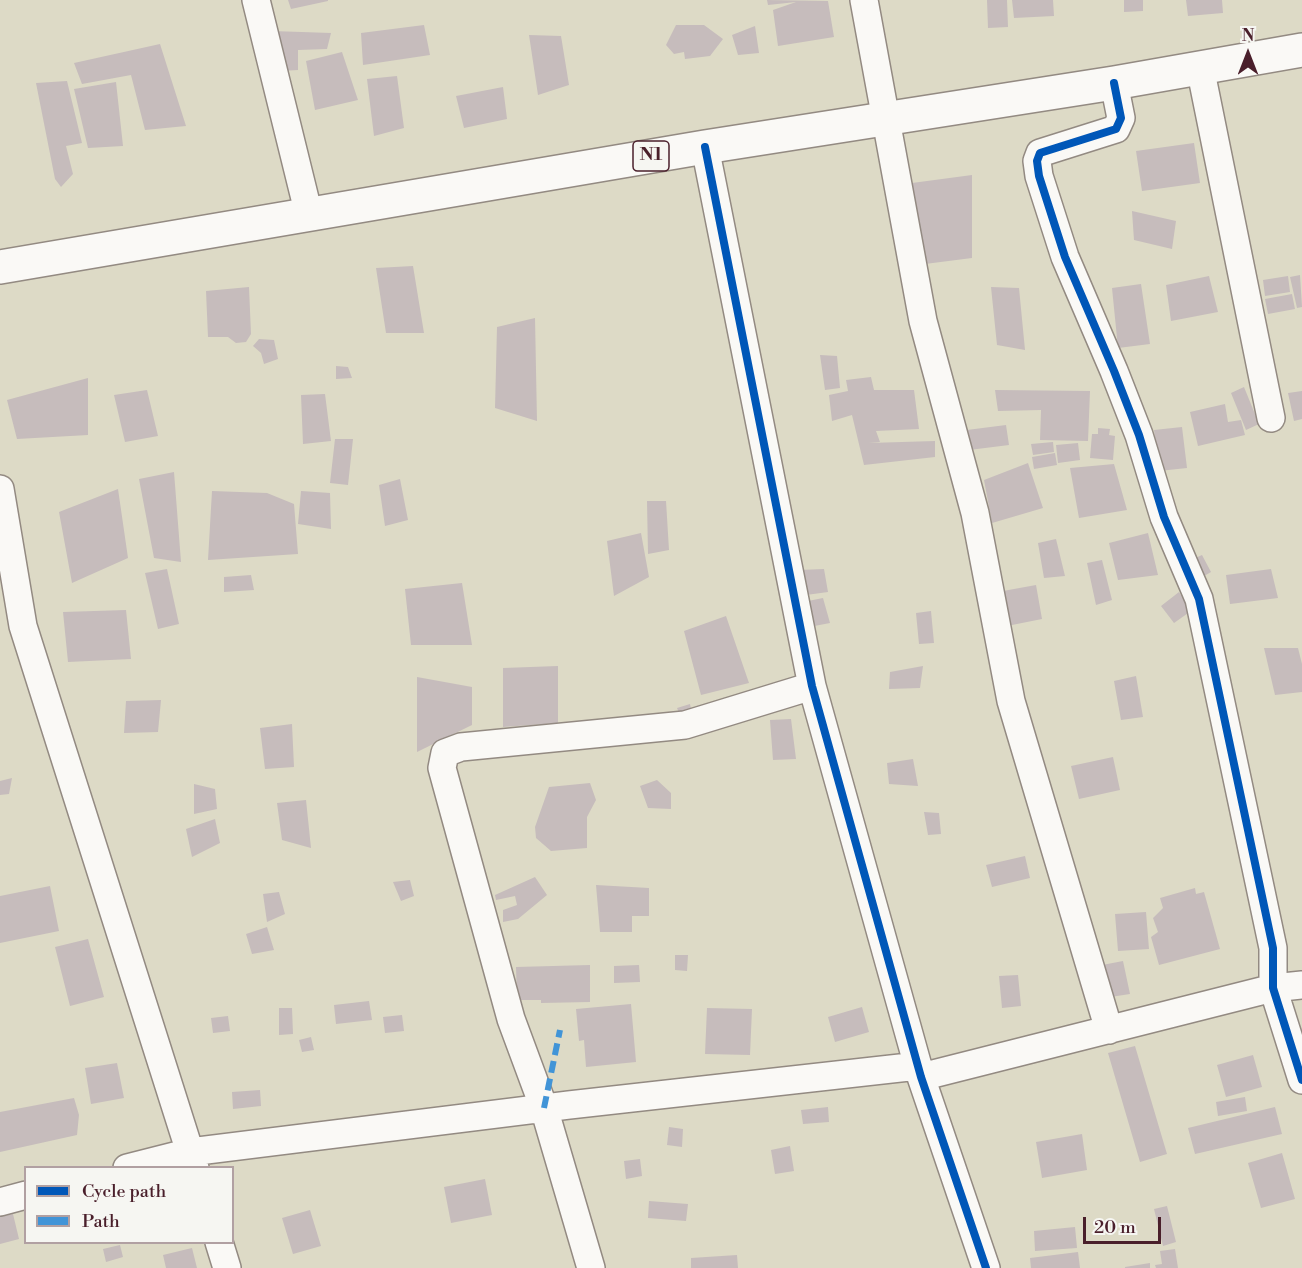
<!DOCTYPE html>
<html>
<head>
<meta charset="utf-8">
<style>
  body { margin:0 }
  #map { position:relative; width:1302px; height:1268px; overflow:hidden; background:#dddac6; font-family:"Libre Bodoni",serif }
  canvas { display:block }
  .legend { position:absolute; left:24px; top:1166px; width:210px; height:78px; box-sizing:border-box; background:#f6f6f2; border:2px solid #b1a0a2; margin:0; padding:8px 10px; list-style:none; font-size:18px; color:#4a1f2b }
  .legend li { display:flex; align-items:center; gap:12px; height:30px }
  .legend b { width:30px; border:2px solid #b1a0a2 }
  .north { position:absolute; left:1218px; top:24px; width:60px; height:60px; -webkit-text-stroke:4px #f6f6f2; paint-order:stroke; rotate:0deg; font-size:16px; font-weight:700; line-height:24px; text-align:center; color:#4a1f2b }
  .north::after { content:''; display:block; margin:auto; width:21px; height:27px; background:#4a1f2b; clip-path:polygon(50% 0,100% 100%,50% 72%,0 100%) }
  .scale { position:absolute; left:1083px; top:1217px; width:78px; height:27px; box-sizing:border-box; border:3px solid #4a1f2b; border-top:0; padding-left:8px; font-size:18px; line-height:21px; white-space:nowrap; color:#4a1f2b; -webkit-text-stroke:4px #f6f6f2; paint-order:stroke }
</style>
</head>
<body>
<div id="map">
<canvas width="1302" height="1268"></canvas>
<ul class="legend">
<li><b style="height:8px;background:#0057b8"></b>Cycle path</li>
<li><b style="height:8px;background:#4194d7"></b>Path</li>
</ul>
<div class="north">N</div>
<div class="scale">20 m</div>
</div>
<script>
const context = document.querySelector('canvas').getContext('2d');
context.lineJoin = 'round';
function paint(path, color) { context.fillStyle = color; context.fill(path, 'evenodd'); }
function stroke(path, color, width, dash) { context.strokeStyle = color; context.lineWidth = width; context.lineCap = dash ? 'butt' : 'round'; context.setLineDash(dash || []); context.stroke(path); }
function drawText(font, color, halo, rows, align = 'center') {
  context.font = font + ' "Libre Bodoni",serif'; context.lineWidth = 4.5; context.setLineDash([]); context.textBaseline = 'middle'; context.strokeStyle = halo; context.fillStyle = color; for (const [text, x, y, turn = 0] of rows) {
    context.save(); context.translate(x, y); context.rotate((+turn || 0) * Math.PI / 180); context.textAlign = isNaN(turn) ? turn : align; if (halo) context.strokeText(text, 0, 0); context.fillText(text, 0, 0); context.restore();
  }
}
const building = new Path2D(`
  M288,0H328V1L291,9Z
  M767,0L828,1L834,37L778,46L773,10L796,2L768,5Z
  M987,0H1007L1008,27L988,28Z
  M1012,0H1053L1054,16L1014,18Z
  M1124,0H1143V11L1124,12Z
  M1186,0H1222L1223,13L1188,16Z
  M424,25L430,55L363,65L361,33Z
  M676,25H704L723,39L710,56L685,59L684,52L674,54L666,45Z
  M755,26L759,53L738,55L732,35Z
  M272,31L331,33L327,49L298,50V70L281,71Z
  M529,35L561,36L569,85L538,95Z
  M160,44L186,126L145,130L131,75L82,84L74,63Z
  M342,52L358,100L315,110L306,61Z
  M397,76L404,128L374,136L367,79Z
  M67,81L82,143L66,146L73,174L61,187L55,179L36,83Z
  M116,82L123,146L88,148L74,89Z
  M503,87L507,119L464,128L456,96Z
  M1194,143L1200,183L1142,191L1136,151Z
  M972,175V258L925,264L912,183Z
  M1132,211L1176,221L1172,249L1134,240Z
  M413,266L424,333H386L376,268Z
  M1300,275L1302,307L1297,308L1290,277Z
  M1209,276L1218,312L1171,321L1166,285Z
  M1288,276L1290,292L1265,296L1263,280Z
  M1141,284L1150,344L1118,348L1112,288Z
  M249,287L251,334L246,342L236,343L228,337H208L206,291Z
  M991,287L1019,288L1025,350L997,345Z
  M1292,294L1295,309L1268,314L1265,299Z
  M535,318L537,421L495,408L497,327Z
  M259,339L274,340L278,359L264,364L261,353L253,346Z
  M820,355L837,356L840,388L825,390Z
  M336,366L348,367L352,378L336,379Z
  M871,377L874,390H914L919,429L876,431L880,442L869,443L935,441V457L864,465L852,415L832,421L829,395L848,391L846,380Z
  M88,378V435L17,439L7,400Z
  M1244,387L1259,424L1246,430L1231,393Z
  M147,390L158,436L125,442L114,395Z
  M995,390L1090,391L1088,441L1040,440L1041,410L998,411Z
  M1302,391V419L1294,421L1288,393Z
  M325,394L331,441L303,444L301,395Z
  M1225,404L1228,422L1241,420L1245,435L1198,446L1190,412Z
  M1006,425L1009,445L961,451L959,431Z
  M1182,427L1187,468L1159,471L1154,430Z
  M1098,428L1110,429L1109,435L1115,436L1113,460L1090,458L1092,434H1098Z
  M335,439H353L348,485L330,483Z
  M1053,442L1054,452L1033,455L1031,444Z
  M1078,443L1080,460L1058,463L1056,445Z
  M1055,453L1057,465L1034,469L1032,457Z
  M1028,463L1043,508L992,523L984,480Z
  M1114,464L1127,510L1079,518L1070,468Z
  M174,472L181,562L154,558L139,479Z
  M400,479L408,520L385,526L379,485Z
  M118,489L128,558L72,583L59,512Z
  M212,491L267,493L294,504L298,554L208,560Z
  M301,491L330,493L331,529L298,524Z
  M647,501H666L669,550L648,554Z
  M641,533L649,577L614,596L607,541Z
  M1148,533L1158,575L1118,580L1109,543Z
  M1056,539L1065,576L1044,578L1038,543Z
  M1202,555L1211,572L1199,579L1184,563Z
  M1102,560L1112,600L1096,605L1087,563Z
  M167,569L179,624L158,629L145,573Z
  M824,569L828,592L806,595L799,570Z
  M1271,569L1278,598L1230,604L1226,575Z
  M251,575L254,590L224,592V577Z
  M462,583L472,645H411L405,589Z
  M1036,585L1042,619L1007,626L1003,591Z
  M1179,592L1191,611L1174,623L1161,606Z
  M823,598L830,623L809,627L803,602Z
  M126,610L131,659L68,662L63,612Z
  M931,611L934,643L919,644L916,613Z
  M726,616L749,683L701,695L684,631Z
  M1264,648H1298L1302,664V692L1275,695Z
  M558,666V723L503,727V668Z
  M923,666L920,688L889,689L890,672Z
  M1136,676L1143,717L1121,720L1114,681Z
  M417,677L472,687V725L417,752Z
  M161,700L158,732L124,733L126,701Z
  M690,704L693,719L682,720L677,708Z
  M791,719L796,759L773,760L770,720Z
  M292,724L294,767L265,769L260,728Z
  M1113,757L1120,790L1079,799L1071,766Z
  M913,759L918,786L889,784L887,763Z
  M12,778L9,794L0,795V781Z
  M657,780L671,793V809L648,808L640,786Z
  M590,783L596,800L587,817V848L551,851L536,838L535,827L549,787Z
  M194,784L215,789L217,809L194,814Z
  M306,800L311,848L282,840L277,803Z
  M924,812L939,813L941,834L928,835Z
  M215,819L220,843L192,857L186,829Z
  M1025,856L1030,878L992,887L986,865Z
  M535,877L547,895L518,919L503,922V910L517,905L515,896L496,900L495,895Z
  M410,880L414,896L401,901L393,882Z
  M596,885L649,888V916H632V932H600Z
  M50,886L59,931L0,943V896Z
  M1195,888L1196,894L1204,892L1220,949L1159,965L1151,937L1158,932L1153,918L1163,908L1160,898Z
  M279,892L285,914L267,922L263,894Z
  M1146,912L1149,949L1118,951L1115,914Z
  M267,927L274,950L252,954L246,934Z
  M88,939L104,997L70,1006L55,947Z
  M675,955H688L687,971L675,970Z
  M1123,961L1130,994L1104,998L1097,966Z
  M590,965V1002L541,1003V1000H517L516,967Z
  M639,965L640,982L614,983V966Z
  M1018,975L1021,1006L1002,1008L999,976Z
  M369,1001L372,1020L336,1024L334,1005Z
  M631,1004L636,1062L586,1067L584,1040L579,1041L576,1009Z
  M862,1007L869,1032L835,1042L828,1017Z
  M279,1008H292L293,1034L279,1035Z
  M707,1008L752,1009L750,1055L705,1054Z
  M402,1015L404,1031L385,1033L383,1017Z
  M228,1016L230,1031L213,1033L211,1018Z
  M311,1037L314,1050L302,1052L299,1040Z
  M1135,1046L1167,1154L1140,1162L1108,1053Z
  M1253,1055L1262,1087L1226,1097L1217,1065Z
  M117,1063L124,1098L91,1104L85,1068Z
  M260,1090L261,1106L233,1109L232,1092Z
  M1245,1097L1247,1111L1218,1116L1216,1102Z
  M74,1098L79,1115L77,1135L0,1152V1112Z
  M828,1107L829,1122L803,1124L801,1110Z
  M1275,1107L1282,1134L1195,1154L1188,1128Z
  M669,1127L683,1129L682,1147L667,1145Z
  M1082,1134L1087,1170L1042,1178L1036,1142Z
  M790,1146L794,1171L775,1174L771,1150Z
  M1282,1153L1295,1199L1261,1208L1248,1163Z
  M640,1159L642,1176L626,1179L624,1161Z
  M485,1179L492,1215L451,1223L444,1187Z
  M649,1201L688,1204L686,1221L648,1218Z
  M1167,1206L1176,1242L1163,1246L1154,1209Z
  M310,1210L321,1246L293,1254L282,1218Z
  M13,1214L19,1239L0,1244V1217Z
  M1075,1227L1077,1248L1035,1251L1034,1231Z
  M120,1245L123,1257L106,1262L103,1249Z
  M192,1248L197,1268H166L163,1255Z
  M1175,1249L1178,1268H1156L1155,1265L1162,1264L1160,1251Z
  M1078,1252L1080,1268H1031L1030,1258Z
  M737,1255L738,1268H691V1258Z
  M1150,1263V1268H1125V1267Z`);
const street = new Path2D(`
  M256,0L309,215
  M864,0L923,321L975,513L1011,701L1109,1030
  M1200,67L1271,418
  M1114,83L1121,118L1116,129L1040,153L1037,161L1039,176L1065,257L1114,371L1139,435L1164,517L1199,599L1273,948V988L1302,1080
  M705,147L812,686L921,1077L986,1268
  M0,489L23,626L195,1168
  M921,1077L1273,988L1302,985
  M127,1168L190,1152L569,1105L918,1066
  M0,1202L26,1195
  M219,1242L227,1268
  M591,1268L544,1108L511,1019L442,768L445,753L461,747L685,725L812,686`);
const highway = new Path2D(`
  M0,267L705,147L1114,83L1302,50`);
const quiet = new Path2D(`
  M544,1108L560,1030`);
const cycleway = new Path2D(`
  M1114,83L1121,118L1116,129L1040,153L1037,161L1039,176L1065,257L1114,371L1139,435L1164,517L1199,599L1273,948V988L1302,1080
  M705,147L812,686L921,1077L986,1268`);
const shields = [
  [651,156,36]
];
const shieldNames = [
  ["N1",651,156]
];
paint(building, '#c6bcbc');
stroke(street, '#938a82', 30);
stroke(highway, '#938a82', 36);
stroke(street, '#faf9f6', 27);
stroke(highway, '#faf9f6', 33);
stroke(quiet, '#4194d7', 6, [12, 6]);
stroke(cycleway, '#0057b8', 8);
for (const [x, y, w] of shields) { const box = new Path2D(); box.roundRect(x - w / 2, y - 15, w, 30, 4.5); context.fillStyle = '#f6f6f2'; context.fill(box); stroke(box, '#4a1f2b', 1.5); }
drawText('bold 18px', '#4a1f2b', null, shieldNames);
</script>
</body>
</html>
